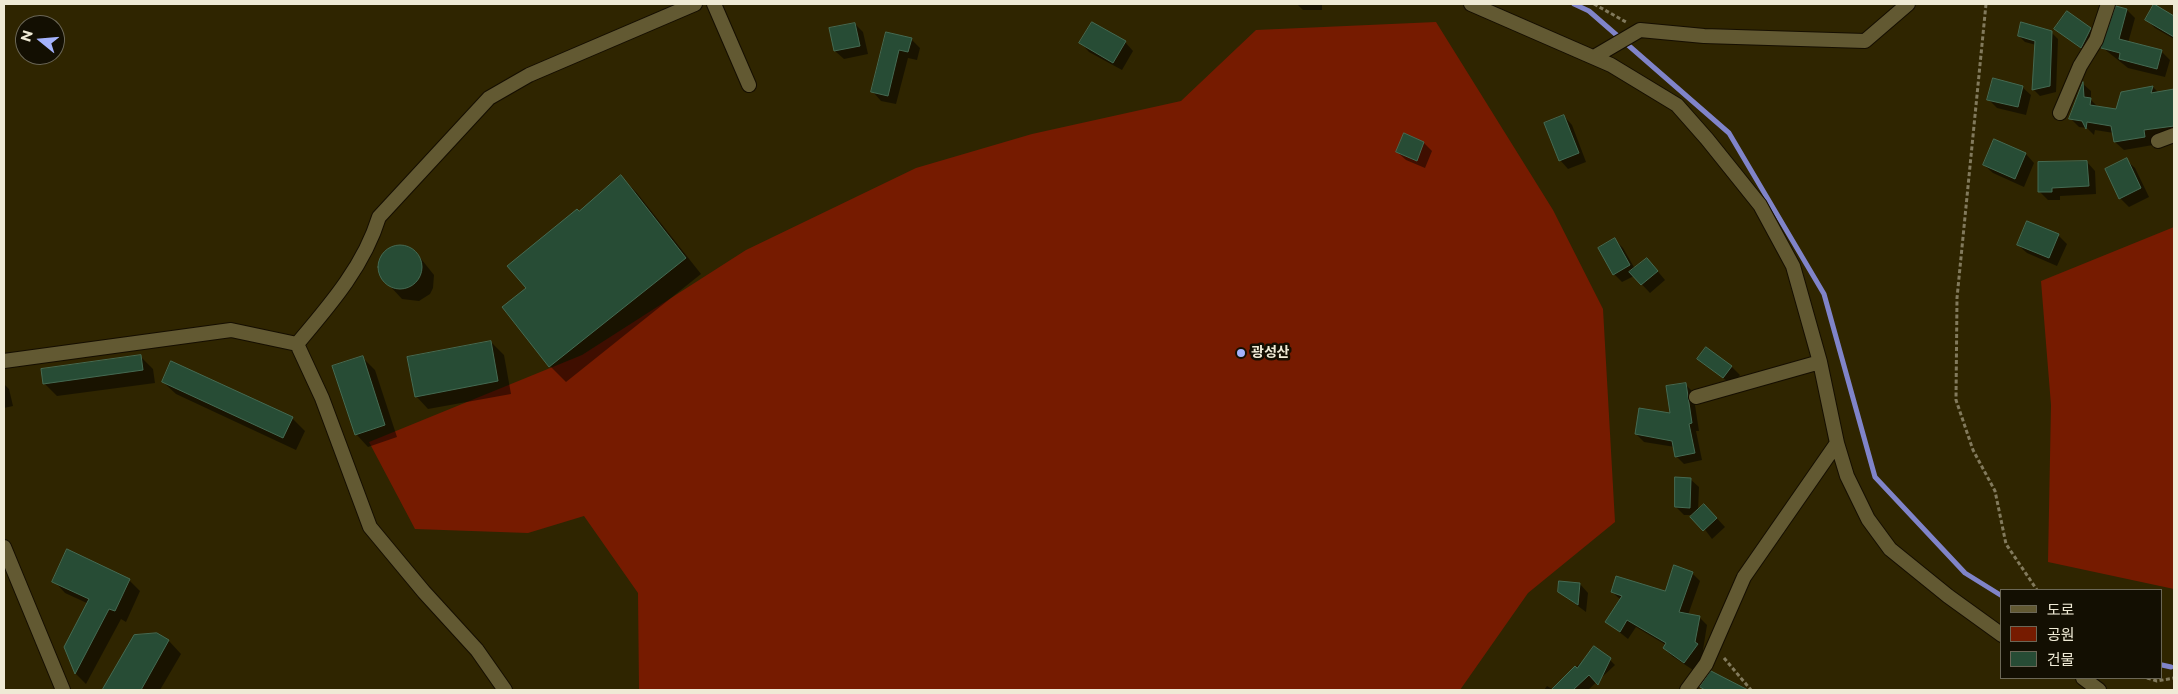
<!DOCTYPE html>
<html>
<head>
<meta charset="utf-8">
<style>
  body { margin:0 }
  #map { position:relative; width:2178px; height:694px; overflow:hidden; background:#2f2500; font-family:Montserrat,"Noto Sans KR",sans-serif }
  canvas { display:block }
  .frame { position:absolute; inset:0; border:5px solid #efead5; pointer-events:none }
  .legend { position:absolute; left:2000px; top:589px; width:162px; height:90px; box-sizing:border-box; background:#130f02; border:1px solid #6b6756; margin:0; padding:6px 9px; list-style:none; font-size:15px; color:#efead5 }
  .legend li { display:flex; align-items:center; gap:10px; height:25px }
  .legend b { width:25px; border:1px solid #6b6756 }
  .north { position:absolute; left:15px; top:15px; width:50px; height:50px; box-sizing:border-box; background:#130f02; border:1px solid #6b6756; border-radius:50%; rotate:287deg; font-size:14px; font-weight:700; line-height:20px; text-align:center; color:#efead5 }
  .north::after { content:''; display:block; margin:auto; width:18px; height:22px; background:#a4b2fc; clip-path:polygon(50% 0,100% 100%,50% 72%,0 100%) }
</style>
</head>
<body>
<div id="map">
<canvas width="2178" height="694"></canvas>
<div class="frame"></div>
<ul class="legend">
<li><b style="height:6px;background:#625932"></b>도로</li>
<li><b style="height:14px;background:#761b00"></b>공원</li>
<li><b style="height:14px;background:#274c35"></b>건물</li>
</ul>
<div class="north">N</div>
</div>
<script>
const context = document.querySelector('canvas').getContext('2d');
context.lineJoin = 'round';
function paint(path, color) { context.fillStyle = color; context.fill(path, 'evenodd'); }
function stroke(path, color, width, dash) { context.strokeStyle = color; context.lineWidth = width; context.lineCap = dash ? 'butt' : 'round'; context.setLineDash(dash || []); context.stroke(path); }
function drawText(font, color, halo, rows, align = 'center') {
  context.font = font + ' Montserrat,"Noto Sans KR",sans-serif'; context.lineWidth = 5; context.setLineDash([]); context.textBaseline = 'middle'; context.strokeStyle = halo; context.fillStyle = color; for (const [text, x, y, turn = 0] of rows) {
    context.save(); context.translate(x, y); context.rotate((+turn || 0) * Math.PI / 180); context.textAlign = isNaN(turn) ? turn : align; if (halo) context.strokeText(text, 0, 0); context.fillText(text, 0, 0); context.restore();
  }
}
const green = new Path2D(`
  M1436,22L1553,210L1603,309L1615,522L1528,593L1460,690H639L638,593L584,516L528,533L415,529L369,442L582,355L746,250L916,168L1032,134L1181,101L1256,30Z
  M2174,227V589L2048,562L2051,405L2041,281Z`);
const shadow = new Path2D(`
  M1297,4H1322V10H1303Z
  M2154,6L2174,17V39L2155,28L2146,19Z
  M2127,10L2135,18L2128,43L2161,51L2170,60L2165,77L2128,68L2103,48Z
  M855,24L863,32L868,54L844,59L835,51Z
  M2056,29H2090L2098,37L2089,55Z
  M2051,32L2058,39L2056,92L2040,96L2033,89L2036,45L2025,42L2019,36Z
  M887,34L911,39L920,48L917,60L908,58L896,104L881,101L873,92Z
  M1125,42L1133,51L1122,70L1089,52L1081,43Z
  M2083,84L2091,91V100L2099,108L2117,111L2153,87L2159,93L2174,91V136L2152,138L2153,145L2124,150L2115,142L2114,133L2095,130L2094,135L2087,128L2079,127L2071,119Z
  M2022,87L2031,95L2026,115L1997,108L1989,100Z
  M1564,116L1572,125L1586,162L1568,169L1560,160Z
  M1404,135L1424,143L1432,151L1425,168L1406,160L1397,152Z
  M1995,141L2026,154L2034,163L2024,187L1993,173L1984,165Z
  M2126,160L2135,168L2149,197L2129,207L2120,198Z
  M2087,162L2095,171L2096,194L2060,196V200H2048L2039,191Z
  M621,177L637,193L701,274L566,382L550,366L504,307L528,289L580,213Z
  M2058,235L2067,244L2057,266L2027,253L2018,245Z
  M1615,240L1623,248L1635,269L1655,268L1665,280L1650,293L1634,276L1622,282L1614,274Z
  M406,247L418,255L434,275L433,288L430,294L419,301L402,299L389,285L380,270L383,257L393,248Z
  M491,342L504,355L511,394L428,409L416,396Z
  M141,357L153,369L155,383L57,396L44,383Z
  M362,357L375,370L397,437L368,447L356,434Z
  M1699,359L1731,366L1740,375L1732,385Z
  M163,382L292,418L305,431L296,450L176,394Z
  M4,384L9,389L13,406L4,408Z
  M1686,385L1693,392L1699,431H1696L1702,460L1684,464L1676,456L1675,447L1644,442L1636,434L1671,414Z
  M1690,479L1699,487L1698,512L1713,514L1725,527L1712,539L1694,515H1684L1676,507Z
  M1692,573L1700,581L1688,615L1699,617L1707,625L1703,650L1705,652L1693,670L1672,656L1664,648L1666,645L1636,627L1628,639L1607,622L1621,600L1612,592L1665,593Z
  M129,580L140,591L126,622L121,619L86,684L76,674L66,648L89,604L65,593L54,581Z
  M1580,584L1588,593L1586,612L1559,592Z
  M156,634L169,641L181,654L160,690H104L134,636Z
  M1587,657H1607L1615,665L1588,690H1544L1547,686L1552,689Z`);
const stream = new Path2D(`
  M1574,4L1589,11L1729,133L1824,294L1875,477L1965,573L2002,596
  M2162,665L2171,667`);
const building = new Path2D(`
  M2154,4L2174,16V37L2145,20Z
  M2116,6L2127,9L2119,39L2162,50L2157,69L2119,59L2120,53L2101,48Z
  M2067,11L2091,28L2081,48L2054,29Z
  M1092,22L1126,41L1113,63L1079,43Z
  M2021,22L2052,31L2050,86L2032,90L2035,41L2018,36Z
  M855,23L860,46L834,51L829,28Z
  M886,32L912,38L908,52L899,50L888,96L871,92Z
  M1993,78L2023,86L2018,107L1987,100Z
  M2083,82L2084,97L2091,98L2090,105L2116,109L2121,92L2153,86L2151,93L2174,89V126L2144,130L2145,137L2114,142L2111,126L2087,122L2086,129L2082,121L2069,119Z
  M1564,115L1579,153L1559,161L1544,123Z
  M1404,133L1424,142L1417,161L1396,152Z
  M1994,139L2026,153L2015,179L1983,165Z
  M2127,158L2141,188L2119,199L2105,169Z
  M2087,161L2089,186L2052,188V192H2038V162Z
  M621,175L686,258L549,367L502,307L526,288L507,266L577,209L579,211Z
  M2027,221L2059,234L2049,258L2017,245Z
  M1615,238L1630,265L1613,275L1598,248Z
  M378 267a22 22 0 1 1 44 0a22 22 0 1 1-44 0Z
  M1647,258L1658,271L1641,285L1629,272Z
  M491,341L498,381L415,397L407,357Z
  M1706,347L1732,366L1723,378L1697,359Z
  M141,355L143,370L43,384L41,369Z
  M363,356L385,425L355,435L332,366Z
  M171,361L293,417L283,438L162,382Z
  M1686,383L1692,423L1689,424L1695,453L1675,457L1672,441L1635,434L1639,408L1670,413L1666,386Z
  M1675,477L1691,478L1690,508L1675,507Z
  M1704,504L1717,518L1703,531L1690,517Z
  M67,549L130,579L115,611L109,609L75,674L64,647L89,599L52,582Z
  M1674,565L1693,572L1679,612L1700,616L1695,642L1698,644L1684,663L1663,648L1666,643L1627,620L1620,632L1605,622L1622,596L1611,592L1616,576L1665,591Z
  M1559,581L1580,583L1578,605L1558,592Z
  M157,633L169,640L141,690H102L134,635Z
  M1594,646L1611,658L1598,685L1589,675L1573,690H1551L1575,666L1577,668Z
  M1711,671L1748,690H1705L1700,687Z`);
const path = new Path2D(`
  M1594,4L1626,22
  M1986,4L1957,298L1956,400L1973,450L1995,491L2006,544L2037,590
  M1724,658L1751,690
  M2147,678L2157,681L2174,678`);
const street = new Path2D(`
  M714,4L749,85
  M1471,4L1611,65L1677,105L1707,139L1760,205L1793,266L1820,362L1837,443L1847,476L1868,519L1890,549L1948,596L2002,635
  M1594,57L1640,30L1704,36L1865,41L1908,4
  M2060,113L2080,66L2096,40L2108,4
  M2158,141L2174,135
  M297,344C330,305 364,266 379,217L489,98L529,75L695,4
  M297,344L322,398L370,527L424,592L477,650L505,690
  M4,361L231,330L297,344
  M1696,397L1820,362
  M4,547L63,690
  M2083,678L2099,690
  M1687,690L1706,664L1744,577L1837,443`);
const markers = [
  [1241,353,5,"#a4b2fc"]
];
const poiNames = [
  ["광성산",1251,353]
];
paint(green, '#761b00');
paint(shadow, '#0007');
stroke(stream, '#8084c9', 5);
paint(building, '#274c35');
stroke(building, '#456a52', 1);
stroke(street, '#150e00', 16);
stroke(path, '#827a5c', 3, [4, 2.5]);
stroke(street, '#625932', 14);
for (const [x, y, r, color] of markers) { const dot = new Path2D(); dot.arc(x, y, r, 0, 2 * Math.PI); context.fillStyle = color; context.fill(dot); stroke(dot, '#130f02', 2); }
drawText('bold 14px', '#efead5', '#130f02', poiNames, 'left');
</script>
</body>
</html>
